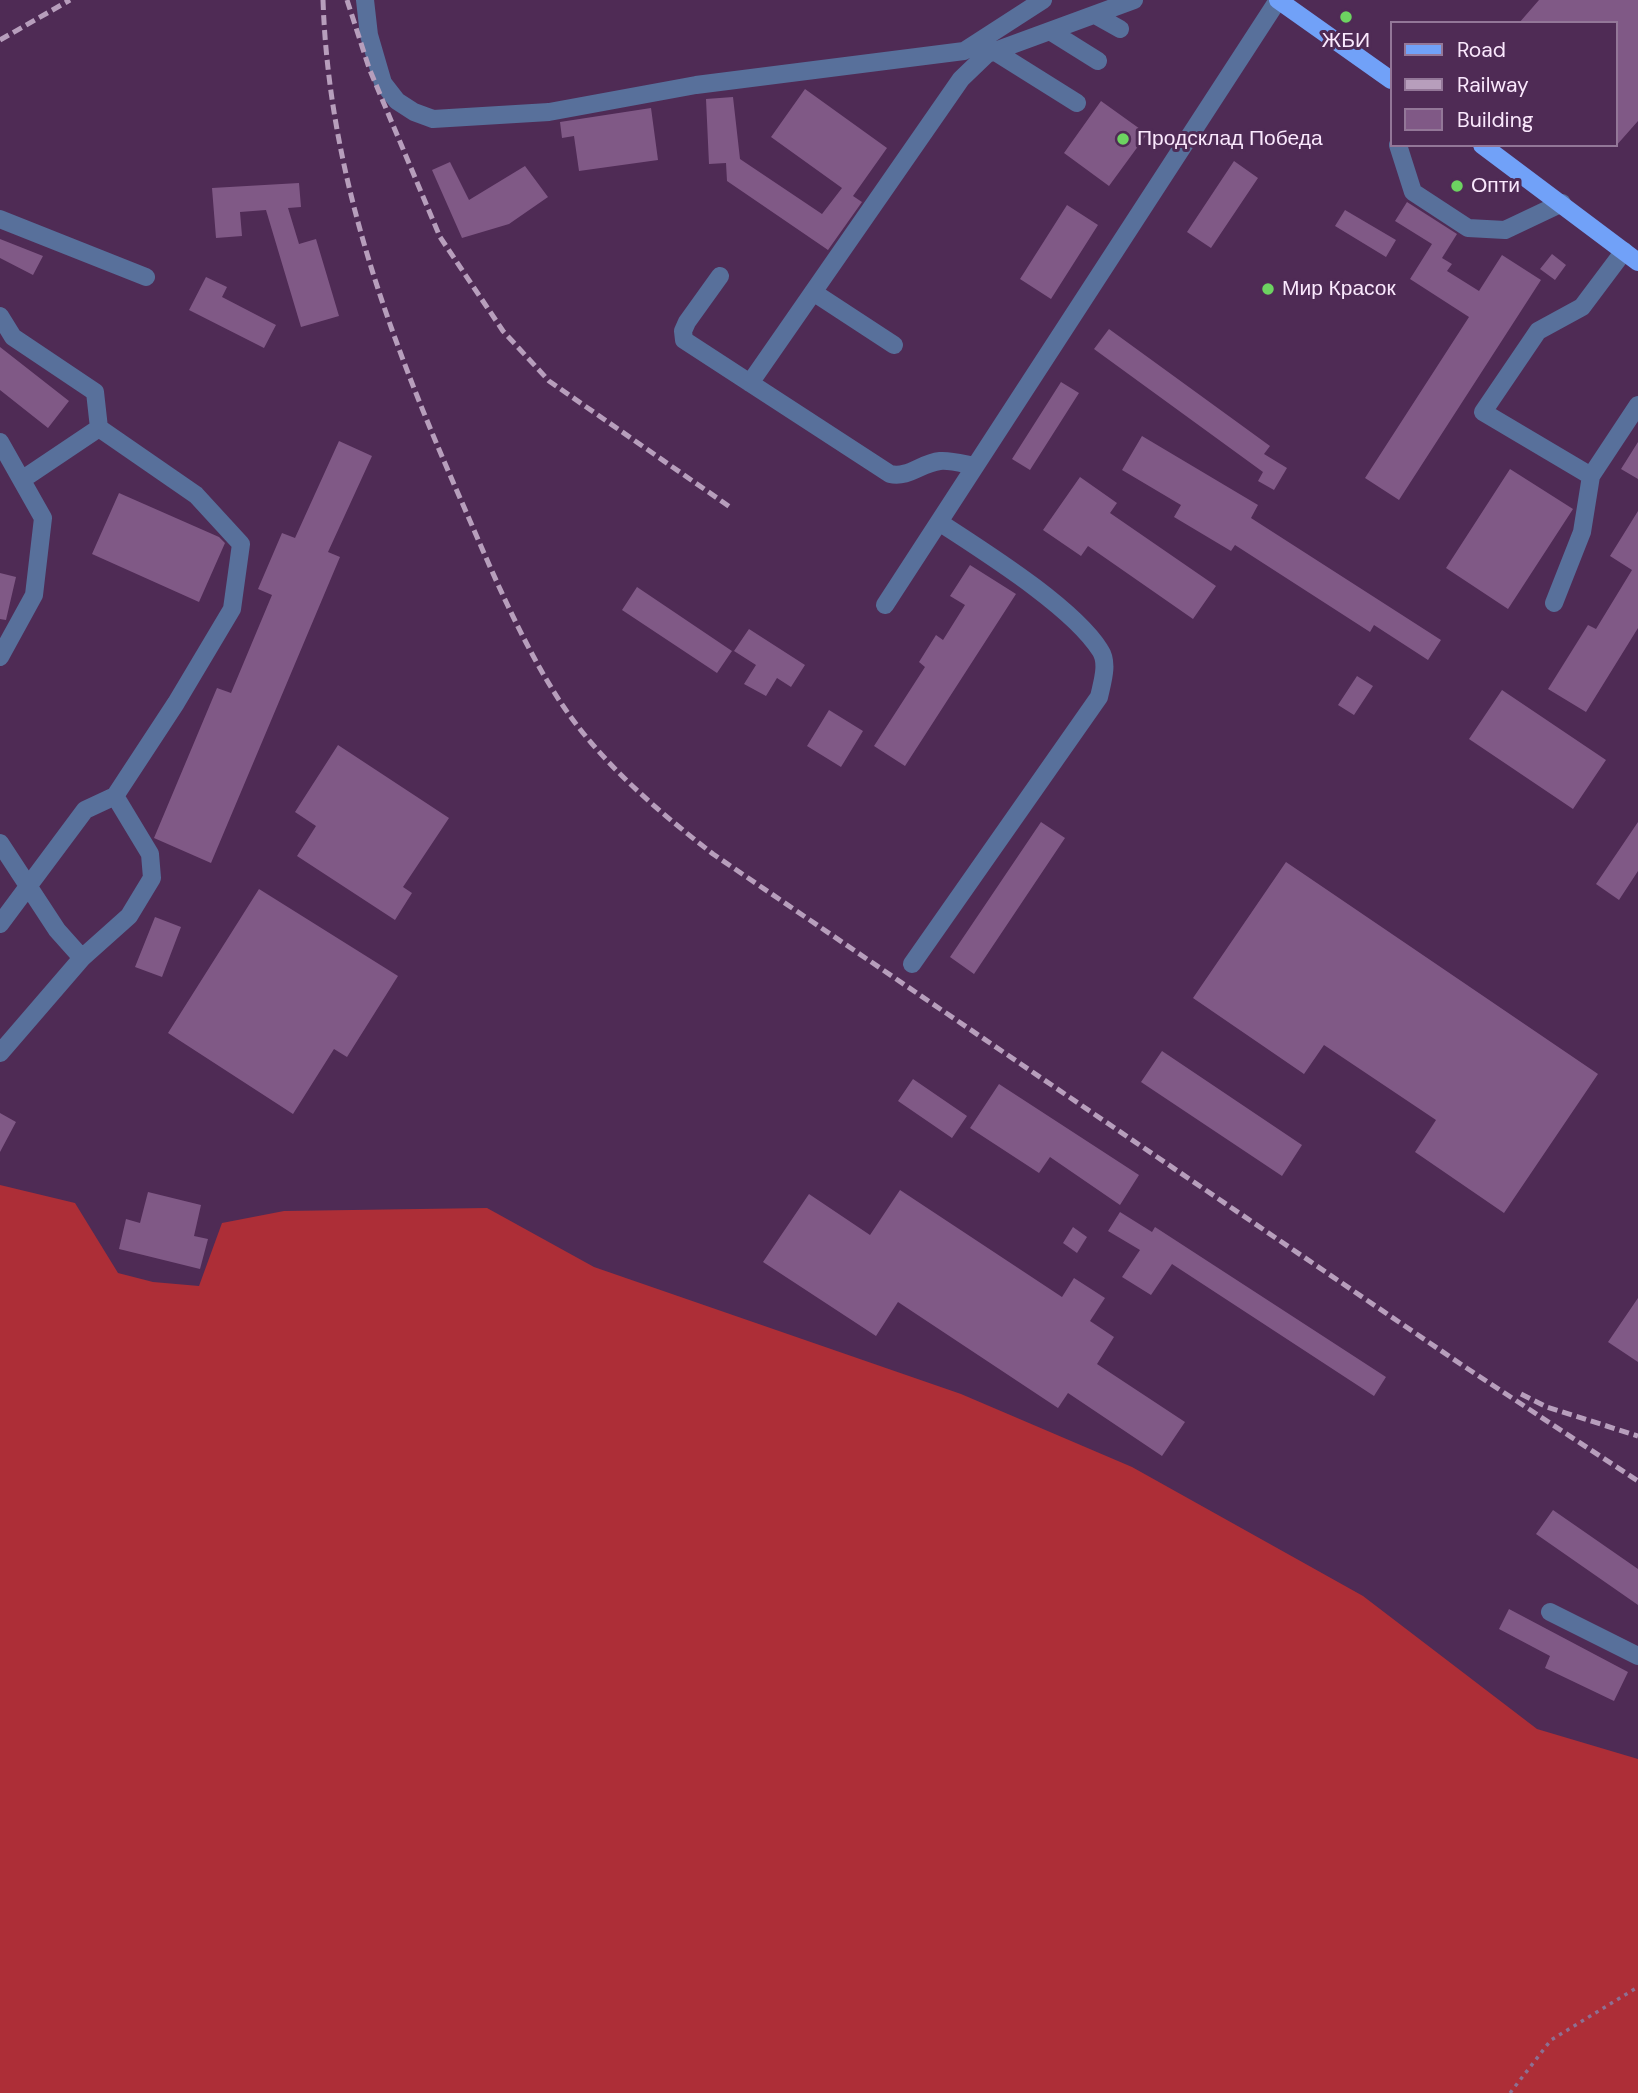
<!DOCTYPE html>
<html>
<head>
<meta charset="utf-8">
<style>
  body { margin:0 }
  #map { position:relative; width:1638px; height:2093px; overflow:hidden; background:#4f2b55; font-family:"DM Sans",sans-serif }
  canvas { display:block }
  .legend { position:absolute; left:1390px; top:21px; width:228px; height:126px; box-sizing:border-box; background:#4f2b55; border:2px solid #937798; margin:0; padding:9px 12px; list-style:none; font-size:21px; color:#fae8fd }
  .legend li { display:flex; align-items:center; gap:14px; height:35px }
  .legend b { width:35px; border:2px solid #937798 }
</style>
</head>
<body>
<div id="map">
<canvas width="1638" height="2093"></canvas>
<ul class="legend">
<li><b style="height:9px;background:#71a1f8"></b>Road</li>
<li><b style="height:9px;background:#b79ebc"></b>Railway</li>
<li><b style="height:19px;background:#805986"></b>Building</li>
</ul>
</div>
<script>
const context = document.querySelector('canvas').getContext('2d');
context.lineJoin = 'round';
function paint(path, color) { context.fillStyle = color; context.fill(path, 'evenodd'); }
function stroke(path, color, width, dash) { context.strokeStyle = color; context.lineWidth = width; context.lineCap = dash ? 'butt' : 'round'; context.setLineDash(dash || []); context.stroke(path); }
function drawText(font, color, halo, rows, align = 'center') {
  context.font = font + ' "DM Sans",sans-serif'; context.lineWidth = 6; context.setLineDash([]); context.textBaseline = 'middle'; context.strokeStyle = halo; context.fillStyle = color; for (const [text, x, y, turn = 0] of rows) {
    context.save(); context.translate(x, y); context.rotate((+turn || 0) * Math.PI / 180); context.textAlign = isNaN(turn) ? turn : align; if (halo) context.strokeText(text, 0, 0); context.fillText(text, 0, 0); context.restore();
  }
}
const forest = new Path2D(`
  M0,1185L75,1203L118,1273L153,1282L199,1286L222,1223L284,1211L487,1208L594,1267L961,1394L1132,1467L1363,1596L1537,1729L1638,1759V2093H0Z`);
const building = new Path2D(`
  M1539,0H1638V121L1615,147V23H1519Z
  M805,89L887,148L853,196L862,202L828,250L727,181L726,163L709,164L706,99L733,97L740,159L822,214L842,188L771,137Z
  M1101,101L1147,134L1109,186L1064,153Z
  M651,108L658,160L579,171L574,136L562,138L560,122Z
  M1234,161L1258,178L1211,248L1187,232Z
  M450,162L469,200L525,166L548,197L509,224L462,238L432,170Z
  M299,183L301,207L288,208L299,244L316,239L339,316L301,327L266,210L240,212L242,236L216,238L212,188Z
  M1407,202L1457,234L1442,258L1452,264L1447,271L1479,291L1502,255L1541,280L1399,500L1365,478L1469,317L1410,279L1432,244L1395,221Z
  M1067,205L1098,225L1051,299L1020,279Z
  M1345,210L1396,240L1386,257L1335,226Z
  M0,239L43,256L33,275L0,258Z
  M1552,254L1566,265L1555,280L1540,269Z
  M206,277L227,287L222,297L276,325L264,348L189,310Z
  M1109,329L1270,446L1264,454L1287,468L1274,490L1258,481L1263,472L1094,349Z
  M0,347L69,401L48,428L0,390Z
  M1061,382L1079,393L1030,470L1012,459Z
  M1142,436L1258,505L1251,518L1441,640L1428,660L1374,625L1370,632L1235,545L1231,551L1174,517L1181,505L1122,470Z
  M339,441L372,456L328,552L340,557L211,863L154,838L217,688L231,693L272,595L258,589L282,533L295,538Z
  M1638,442V479L1621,469Z
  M1510,469L1573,509L1508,609L1446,568Z
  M1080,477L1117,503L1110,513L1216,586L1193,619L1088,546L1081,556L1043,530Z
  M119,493L219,537L225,543L199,602L92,554Z
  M1638,511V628L1586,712L1548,689L1588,625L1596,629L1632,570L1610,556Z
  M970,565L1016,594L905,766L874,746L925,667L919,662L936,635L943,640L965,605L950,596Z
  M0,573L16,577L6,620L0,619Z
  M637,587L732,651L717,673L622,610Z
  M749,629L805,665L791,687L777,678L766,696L744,684L756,665L734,651Z
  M1357,676L1373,686L1354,715L1338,705Z
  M1502,690L1606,760L1573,809L1469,739Z
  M829,710L863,731L841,767L807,746Z
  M338,745L449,818L403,887L412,893L395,920L297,856L316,826L295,812Z
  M1041,822L1065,838L974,974L950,957Z
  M1638,822V871L1619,900L1596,884Z
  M1286,862L1598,1074L1504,1213L1415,1152L1436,1120L1324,1045L1304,1074L1193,998Z
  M259,889L398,976L347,1057L334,1049L293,1114L168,1033Z
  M155,917L181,927L162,977L135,967Z
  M1162,1051L1302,1145L1282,1176L1141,1082Z
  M913,1079L967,1116L952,1138L898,1101Z
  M999,1084L1139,1175L1120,1205L1050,1157L1039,1173L970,1128Z
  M0,1113L16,1122L0,1152Z
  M900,1190L1062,1297L1074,1278L1105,1298L1090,1321L1114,1337L1097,1364L1185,1422L1162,1456L1068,1393L1058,1408L898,1302L876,1336L763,1262L809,1194L870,1235Z
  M148,1192L201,1205L194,1236L208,1239L200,1269L119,1249L126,1219L140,1223Z
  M1120,1212L1152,1232L1155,1227L1386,1377L1374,1396L1172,1264L1151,1295L1122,1277L1140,1250L1108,1231Z
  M1073,1227L1087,1237L1077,1253L1063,1243Z
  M1638,1298V1362L1608,1342Z
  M1553,1510L1638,1569V1605L1536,1534Z
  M1509,1609L1628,1672L1614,1701L1545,1668L1550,1656L1499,1629Z`);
const path = new Path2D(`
  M1510,2093L1551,2040L1638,1987`);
const minor = new Path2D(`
  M365,0L369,35L383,83L397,101L414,112L433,119L549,112L696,85L964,51L1043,0
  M1095,15L1120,29
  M1050,31L1098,61
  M994,51L1077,103
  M1398,145L1413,192L1468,228L1505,230L1562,203
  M0,219L146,277
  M1624,251L1582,307L1538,331L1483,412L1591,476L1638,405
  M720,276L687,322L683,331L684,340L890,474C909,478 921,463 940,461C951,460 964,464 975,466
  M813,292L894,345
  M0,316L13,337L95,392L99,428
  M750,383L961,79L987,54L1134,0
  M0,442L43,518L34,595L0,657
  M1554,603L1582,532L1591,476
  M885,605L1278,0
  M0,843L57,930L82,958
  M0,924L85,810L115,796L176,703L232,609L241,544L196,495L99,428L23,479
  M912,964L1099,697C1102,683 1109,663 1100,650C1072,606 983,551 939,522
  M0,1053L82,958L129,916L152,878L150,854L115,796
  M1550,1612L1638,1656`);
const major = new Path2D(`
  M1278,0L1391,80
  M1482,145L1638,262`);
const rail = new Path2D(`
  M323,0C329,179 392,344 464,507C491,569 518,634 554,692C594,757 654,808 713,854L1462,1365L1638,1481
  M347,0L369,68L440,237L503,331L549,381L730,507
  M0,40L70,0
  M1521,1394L1547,1407L1638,1436`);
const markers = [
  [1346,17,7,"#6dd361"],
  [1123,139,7,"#6dd361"],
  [1457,186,7,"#6dd361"],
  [1268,289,7,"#6dd361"]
];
const poiNames = [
  ["ЖБИ",1346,41,"center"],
  ["Продсклад Победа",1137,139],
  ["Опти",1471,186],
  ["Мир Красок",1282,289]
];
paint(forest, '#ad2e37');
paint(building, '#805986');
stroke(path, '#8d7092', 3.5, [3.5, 5]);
stroke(minor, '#58709b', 18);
stroke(major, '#71a1f8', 18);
stroke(rail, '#b79ebc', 5, [10, 5]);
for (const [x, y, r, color] of markers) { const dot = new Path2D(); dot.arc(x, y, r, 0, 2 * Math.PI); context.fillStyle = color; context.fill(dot); stroke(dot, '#4f2b55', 2.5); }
drawText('21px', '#fae8fd', '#4f2b55', poiNames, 'left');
</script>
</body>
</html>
